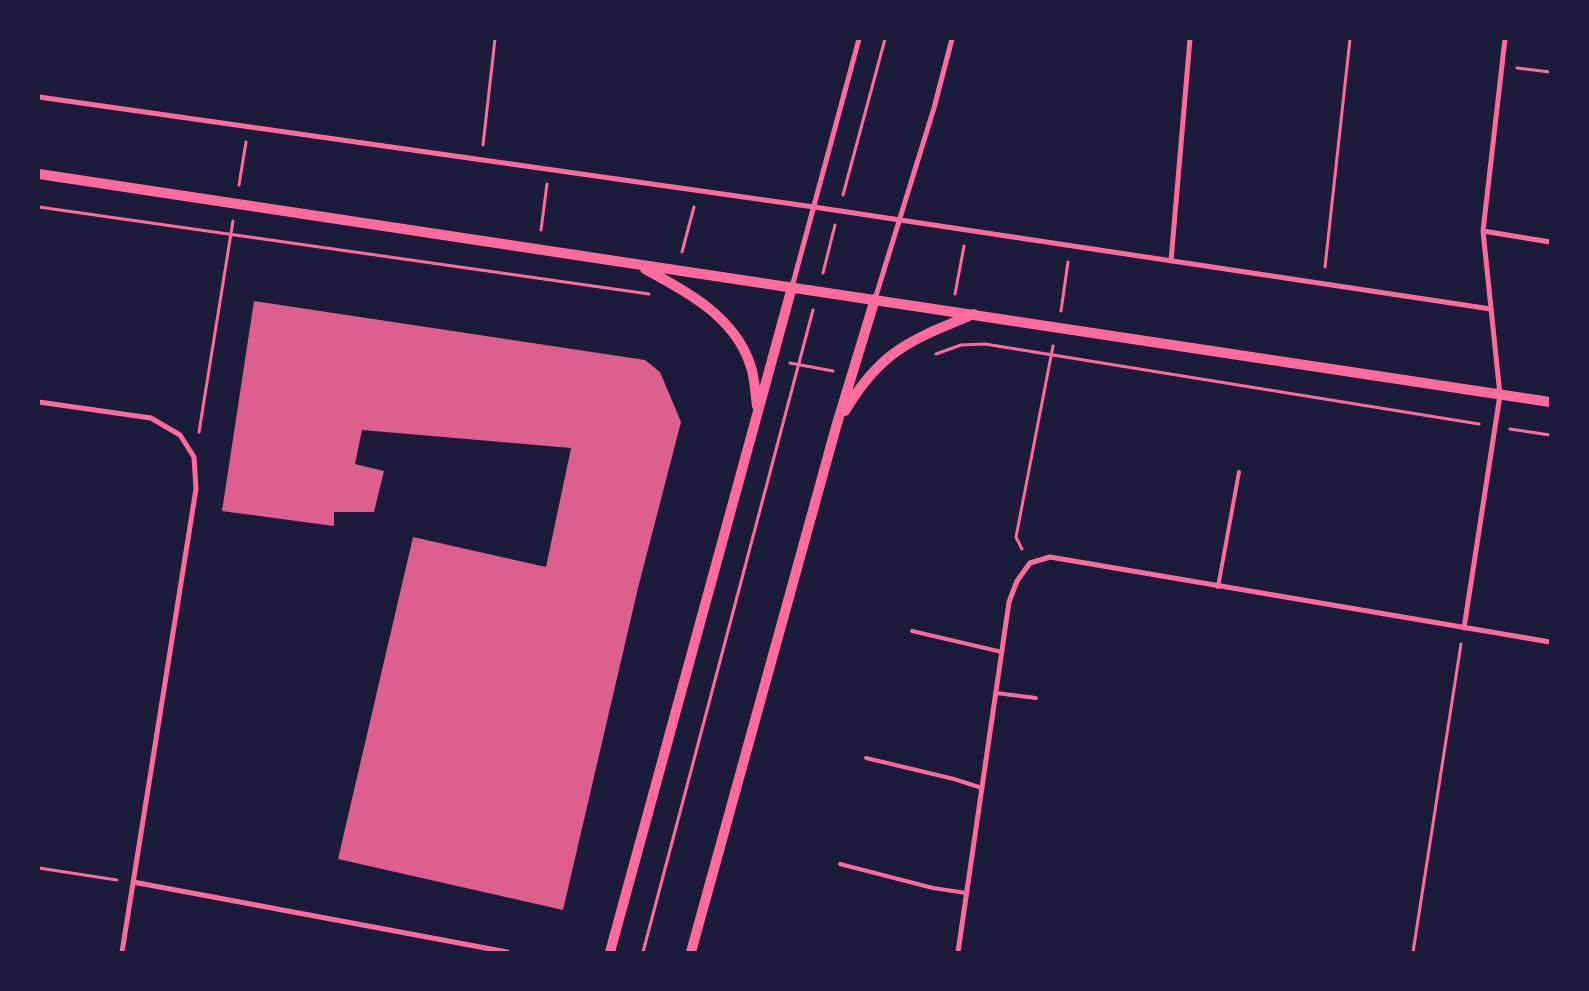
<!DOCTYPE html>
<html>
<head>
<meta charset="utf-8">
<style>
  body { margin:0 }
  #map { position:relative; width:1589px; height:991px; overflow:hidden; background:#1b1b3a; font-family:Quicksand,sans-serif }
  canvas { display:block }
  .frame { position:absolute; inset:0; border:40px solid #1b1b3a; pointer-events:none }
</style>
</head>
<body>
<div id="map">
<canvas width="1589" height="991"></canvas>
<div class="frame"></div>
</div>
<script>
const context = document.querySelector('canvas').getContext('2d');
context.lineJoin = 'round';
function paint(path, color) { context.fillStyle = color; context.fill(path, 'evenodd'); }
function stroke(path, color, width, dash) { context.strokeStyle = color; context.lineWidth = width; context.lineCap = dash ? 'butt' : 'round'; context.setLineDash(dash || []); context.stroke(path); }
const building = new Path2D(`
  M254,301L645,360L660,372L681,422L638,588L563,910L338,859L413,537L546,567L571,448L362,430L355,464L384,471L374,512H334V526L222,511Z`);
const path = new Path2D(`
  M1517,68L1550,72
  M483,145L495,39
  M239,185L246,142
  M843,195L885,39
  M39,207L649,294
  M541,230L547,184
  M682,252L694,207
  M1325,267L1350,39
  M823,273L835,225
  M955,294L964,246
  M1061,311L1068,262
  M936,354L961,345L985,344L1479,424
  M790,363L833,371
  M1510,429L1550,435
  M199,432L233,221
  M1022,549L1016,537L1053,346
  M39,868L117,880
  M643,952L813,310
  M1413,952L1461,644`);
const service = new Path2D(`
  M1218,587L1239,472
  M912,631L1002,652
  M996,693L1036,698
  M866,758L954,779L982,788
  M840,864L933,888L966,893`);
const minor = new Path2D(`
  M39,97L814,207L1491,309
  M1483,231L1550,242
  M1171,261L1190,39
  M792,287L859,39
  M875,299L934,108L952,39
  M39,402L151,418L180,435L194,457L196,489L122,952
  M1464,628L1500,395L1483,231L1505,39
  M133,882L507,952
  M958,952L1009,602L1017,581L1030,563L1050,557L1550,642`);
const secondary = new Path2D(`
  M39,174L1550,402
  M645,269C686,291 734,316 750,364C755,377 755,392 757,406
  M845,411C881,350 911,340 974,314
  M610,952L792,287
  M691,952L836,427L875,299`);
paint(building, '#dd5f8e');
stroke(path, '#ff6b9d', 3);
stroke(service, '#ff6b9d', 4);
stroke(minor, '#ff6b9d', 5);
stroke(secondary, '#ff6b9d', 10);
</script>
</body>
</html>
